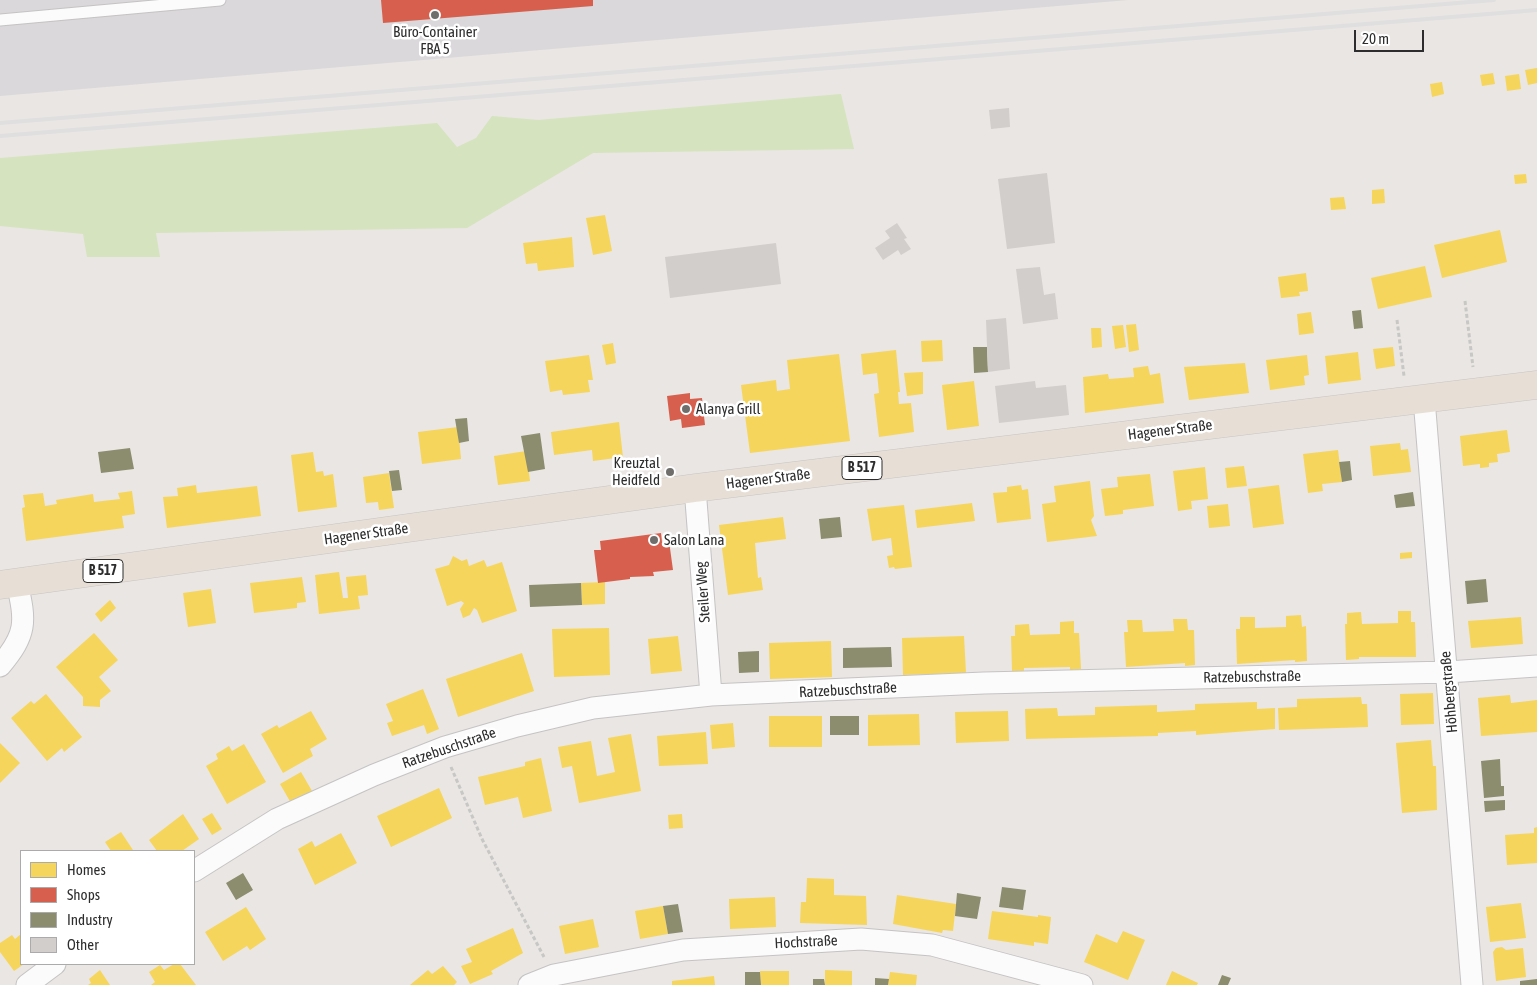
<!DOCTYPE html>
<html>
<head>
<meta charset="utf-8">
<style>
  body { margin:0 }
  #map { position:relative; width:1537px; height:985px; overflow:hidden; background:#eae6e3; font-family:"Asap Condensed",sans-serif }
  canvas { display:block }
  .legend { position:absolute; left:20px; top:850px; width:175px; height:115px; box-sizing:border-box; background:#fff; border:1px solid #ababab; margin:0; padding:6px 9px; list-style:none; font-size:15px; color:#2d2d2d }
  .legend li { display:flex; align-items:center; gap:10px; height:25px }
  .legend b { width:25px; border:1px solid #ababab }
  .scale { position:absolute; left:1354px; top:30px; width:70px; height:22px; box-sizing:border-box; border:2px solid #2d2d2d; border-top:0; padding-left:6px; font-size:15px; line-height:18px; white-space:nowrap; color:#2d2d2d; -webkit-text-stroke:4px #fff; paint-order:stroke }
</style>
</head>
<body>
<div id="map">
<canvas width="1537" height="985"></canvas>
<ul class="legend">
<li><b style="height:14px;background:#f6d55c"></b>Homes</li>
<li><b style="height:14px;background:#d6604d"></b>Shops</li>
<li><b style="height:14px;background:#8c8c6e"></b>Industry</li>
<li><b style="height:14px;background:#d1cecc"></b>Other</li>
</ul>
<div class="scale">20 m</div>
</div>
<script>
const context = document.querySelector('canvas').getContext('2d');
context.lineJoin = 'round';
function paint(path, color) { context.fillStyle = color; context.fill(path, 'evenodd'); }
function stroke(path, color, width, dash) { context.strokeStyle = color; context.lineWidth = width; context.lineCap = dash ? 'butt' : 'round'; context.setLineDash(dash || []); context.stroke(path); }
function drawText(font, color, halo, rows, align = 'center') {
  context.font = font + ' "Asap Condensed",sans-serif'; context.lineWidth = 5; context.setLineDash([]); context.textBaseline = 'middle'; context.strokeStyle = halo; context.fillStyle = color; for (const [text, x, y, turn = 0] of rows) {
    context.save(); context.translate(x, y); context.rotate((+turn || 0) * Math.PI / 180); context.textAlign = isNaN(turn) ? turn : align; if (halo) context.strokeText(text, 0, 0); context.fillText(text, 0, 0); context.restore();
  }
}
const industrial = new Path2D(`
  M0,0H1128L0,96Z`);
const green = new Path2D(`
  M841,94L854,149L593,153L467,228L156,233L160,257H87L83,234L0,226V158L437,123L457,147L476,138L492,116L538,120Z`);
const homes = new Path2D(`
  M1537,68V83L1528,85L1525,70Z
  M1493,73L1495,84L1482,86L1480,75Z
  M1519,74L1521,89L1507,91L1505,76Z
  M1442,82L1444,94L1432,97L1430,84Z
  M1526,174L1527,183L1515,184L1514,175Z
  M1384,189L1385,203L1372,204V190Z
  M1344,197L1346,209L1331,210L1330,198Z
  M605,215L612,251L593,255L586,218Z
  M1500,230L1507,262L1442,278L1434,245Z
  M572,237L574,267L538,271L537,263L526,264L523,243Z
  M1425,266L1432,297L1378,309L1371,278Z
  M1306,273L1308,291L1299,292L1300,296L1281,298L1278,277Z
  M1311,312L1314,333L1299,335L1297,314Z
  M1136,324L1139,350L1129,352L1126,325Z
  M1123,325L1126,347L1115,349L1112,326Z
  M1091,328H1101L1102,347L1092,348Z
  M942,340L943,361L922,362L921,341Z
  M613,343L616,363L606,365L602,345Z
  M1393,347L1395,366L1376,369L1373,349Z
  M896,350L900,392H898L899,404L911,403L914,432L879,437L874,394L879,393L877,373L863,375L861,354Z
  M1358,352L1361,380L1328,384L1325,356Z
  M839,354L850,441L750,453L741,385L776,380L777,391L790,389L787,360Z
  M589,355L593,380H588L590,392L563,395L562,390L550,392L545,361Z
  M1307,355L1309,375L1304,376L1305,385L1270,390L1266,360Z
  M1245,363L1249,393L1189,400L1184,367Z
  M1148,366L1150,375L1160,373L1164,403L1085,413L1083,377L1108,374L1109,379L1134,377L1133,368Z
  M923,372V394L907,396L904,373Z
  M974,381L979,426L947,430L942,385Z
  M619,422L623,457L593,461L592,450L554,455L551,432Z
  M458,427L461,459L422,464L418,432Z
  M1507,430L1510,452L1497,454L1498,462L1489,463V467L1480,468V464L1463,466L1460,436Z
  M1400,443L1401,450L1408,449L1411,472L1373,476L1370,446Z
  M1338,450L1342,482L1322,484L1323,491L1308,493L1303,454Z
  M526,451L530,481L498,485L494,456Z
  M313,452L316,472L323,471L324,476L333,474L337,507L298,512L291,455Z
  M1244,466L1247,486L1227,488L1225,468Z
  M1205,467L1208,499L1191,501L1192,509L1178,511L1173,471Z
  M389,473L394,508L379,510L378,502L366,503L363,477Z
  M1150,474L1154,506L1123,510V514L1105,516L1101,489L1118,487L1117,477Z
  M1090,481L1094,516L1091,520L1097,536L1047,542L1042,504L1056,502L1054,486Z
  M196,485L197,493L257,486L261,516L167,528L163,497L178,496L177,488Z
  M1021,485L1022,490L1028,489L1031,519L997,523L993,493L1007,492V487Z
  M1279,485L1284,524L1253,528L1248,489Z
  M132,491L135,514L122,516L124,528L26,541L22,508L25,507L23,495L43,493L45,506L57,504L56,500L93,494L94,502L120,499L118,493Z
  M972,503L975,521L917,528L915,510Z
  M1228,504L1230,526L1209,528L1207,506Z
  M904,505L912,567L895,569L894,567L889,568L887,556L893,555L891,538L872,541L867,509Z
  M783,517L786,539L755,543L758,578L761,577L763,590L728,595L719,525Z
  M1412,552V558L1400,559V553Z
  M453,556L462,561L467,559L469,566L484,560L487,567L502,562L517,611L482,623L477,610L474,608L470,615L463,618L460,609L464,603L461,601L447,606L435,569L449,565Z
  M339,572L343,598H348L346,577L366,575L368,595L358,596L360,609L319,614L315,575Z
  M302,577L306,602L297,603V608L254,613L250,583Z
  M605,582V604L582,605L581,583Z
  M211,589L216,623L188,627L183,593Z
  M110,600L116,608L101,622L95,614Z
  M1398,611H1411V622H1415L1416,657H1359V659L1346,660L1345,624H1347V613L1361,612L1362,624L1398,623Z
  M1301,615L1302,627L1306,626L1307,661L1295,662V660L1237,664L1236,629H1240V617H1255V628L1286,627V616Z
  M1521,617L1523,644L1471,648L1468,621Z
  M1173,619H1187L1188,630H1194L1195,665L1185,666V663L1126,667L1124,632H1128L1127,620H1142L1143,632L1174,631Z
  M1074,621V633H1079L1081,669L1070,670V667L1024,668V671H1012L1011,636H1015V625L1029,624L1030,635L1060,634V622Z
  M609,628L610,675L554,677L552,629Z
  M94,633L118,660L99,677L111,691L100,700V707L83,706V697L56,667Z
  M678,636L682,671L651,674L648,639Z
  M964,636L966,673L903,675L902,638Z
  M831,641L832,677L770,679L769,643Z
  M522,653L534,691L458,717L446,679Z
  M423,689L439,729L427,734L424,725L392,736L387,723L393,721L386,704Z
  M1433,693L1434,724L1401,725L1400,694Z
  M46,694L82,737L64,752L62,748L47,761L11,718L31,701L34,704Z
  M1510,695L1511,703L1537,700V732L1481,736L1478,698Z
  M1361,697L1362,704H1367L1368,727L1279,730L1278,708L1297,707V699Z
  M1257,702V709L1275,708V729L1196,735V731L1158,733V736L1026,739L1025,709L1057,708L1058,716L1095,715V707L1157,705V712L1195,710V704Z
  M311,711L327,739L310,749L313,756L283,773L261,734L277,725L279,728Z
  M1008,711L1009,741L956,743L955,712Z
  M919,714L920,745L868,746V715Z
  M769,716H822V747H769Z
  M733,723L735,747L712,749L710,725Z
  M706,732L708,764L659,766L657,736Z
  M631,734L641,791L579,803L572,766L562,768L558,747L591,741L597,776L615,772L608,738Z
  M1431,740L1433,766H1436L1437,810L1402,813L1396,743Z
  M0,743L20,763L0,783Z
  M244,744L266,782L227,804L206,766L218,759L216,754L229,746L232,751Z
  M541,758L552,811L523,818L518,797L485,805L478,777L525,766V762Z
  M301,772L312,791L291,803L280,784Z
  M439,788L452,818L391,847L377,816Z
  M212,813L222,829L212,835L202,819Z
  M183,814L199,839L182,851H157L149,840Z
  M682,814L683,828L669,829L668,815Z
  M1537,827V863L1507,865L1505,835L1534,833V828Z
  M121,832L133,850L132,851H111L105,842Z
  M341,833L357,863L315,885L298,849L312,841L315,847Z
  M807,878L834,879V895L866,896L867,925L800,923L801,902H806Z
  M897,895L956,904L953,931L943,930L942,933L893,924Z
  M775,897L776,927L730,929L729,899Z
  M1521,903L1526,938L1490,942L1486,907Z
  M663,906L668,934L640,939L635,911Z
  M246,907L266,939L250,950L247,946L223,961L205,932Z
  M992,911L1038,917V915L1051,917L1048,944L1034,942V946L988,939Z
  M593,919L599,947L565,954L559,926Z
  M513,928L523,953L491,971L493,974L470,984L461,966L472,962L466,949Z
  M1123,931L1145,940L1128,980L1084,962L1096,934L1117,943Z
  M21,934V964H24L14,971L0,952V943L12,935L15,939Z
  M1502,947L1506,950L1523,948L1526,977L1496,981L1493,952L1496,948Z
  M174,964H180L196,985H151L155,982L149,972L160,965L164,970Z
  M443,966L457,982L454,985H410L428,970L432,974Z
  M100,970L110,985H88L91,983L89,979Z
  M825,970L852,971V985H825Z
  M760,971H789V985H761Z
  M1172,971L1198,983L1197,985H1166Z
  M890,972L917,975L916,985H888Z
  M714,976L715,985H672V981Z`);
const shops = new Path2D(`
  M381,0H593V6L383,23Z
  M690,393V399L702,398L705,425L682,428L681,419L670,421L667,396Z
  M661,533L662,542L669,541L673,570L653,572L654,576L630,577V579L598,583L594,550H601L600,541Z`);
const industry = new Path2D(`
  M1361,310L1363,328L1354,329L1352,311Z
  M973,347H987L988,372L974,373Z
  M467,418L469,441L459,443L455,419Z
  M540,433L545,469L528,472L521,436Z
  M130,448L134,469L101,473L98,452Z
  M1350,461L1352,480L1342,482L1339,462Z
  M399,470L402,490L392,491L389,471Z
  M1413,492L1415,506L1396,508L1394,495Z
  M840,517L842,537L821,539L819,519Z
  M1486,579L1488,602L1467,604L1465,581Z
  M581,583L582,605L530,607L529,585Z
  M891,647L892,667L843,668V648Z
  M759,651V672L739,673L738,652Z
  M830,716H859V735H830Z
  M1500,759L1501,786H1504V796L1484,798L1481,761Z
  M1505,800V810L1485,812L1484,801Z
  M243,873L253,890L236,900L226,883Z
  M1002,887L1026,890L1023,910L999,907Z
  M957,893L981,897L977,919L955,916Z
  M678,904L683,932L668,934L663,906Z
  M745,972H760L761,985H745Z
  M1222,975L1231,978L1228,985H1218Z
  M875,978L889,979L888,985H875Z
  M813,979H824L825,985H813Z
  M1537,979V985H1520V981Z`);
const building = new Path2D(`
  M1009,108L1010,127L991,129L989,110Z
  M1047,173L1055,243L1007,249L998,179Z
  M897,223L907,238L904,239L911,249L901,255L898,250L883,260L875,248L890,238L885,231Z
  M776,243L781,284L670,298L665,257Z
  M1040,267L1044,295L1055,293L1058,319L1023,324L1016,269Z
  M1006,318L1010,369L988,372L986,320Z
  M1035,381L1036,388L1066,385L1069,415L999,423L995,386Z`);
const path = new Path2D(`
  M1465,301L1473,367
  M1397,320L1404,376
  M451,767L482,839L544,957`);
const service = new Path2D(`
  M0,20L220,0`);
const minor = new Path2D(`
  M1424,399L1472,985
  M695,488L711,695
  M0,666C27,634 26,622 17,583
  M194,871L277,819L374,775L445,747L517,726L593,708L711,695L984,683L1448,672L1537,666
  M27,985L55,964
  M529,985L554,975L683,950L861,939L932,945L1082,985`);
const primary = new Path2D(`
  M0,585L695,488L1537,385`);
const rail = new Path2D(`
  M0,123L1494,0
  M0,136L1537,10`);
const markers = [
  [435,15,5,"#6f6e6d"],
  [686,409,5,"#6f6e6d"],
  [670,472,5,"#6f6e6d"],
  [654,540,5,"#6f6e6d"]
];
const shields = [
  [862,468,40],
  [103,571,40]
];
const shieldNames = [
  ["B 517",862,468],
  ["B 517",103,571]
];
const poiNames = [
  ["Büro-Container",435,32,"center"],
  ["FBA 5",435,49,"center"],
  ["Alanya Grill",696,409],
  ["Kreuztal",660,463,"right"],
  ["Heidfeld",660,480,"right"],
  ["Salon Lana",664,540]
];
const streetNames = [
  ["Hagener Straße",1170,430,-7],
  ["Hagener Straße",768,479,-7],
  ["Hagener Straße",366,534,-8],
  ["Steiler Weg",703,592,-94],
  ["Ratzebuschstraße",1252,677,-1],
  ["Ratzebuschstraße",848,690,-3],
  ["Höhbergstraße",1449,692,-95],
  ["Ratzebuschstraße",449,748,-19],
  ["Hochstraße",806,942,-3]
];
paint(industrial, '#dad8da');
paint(green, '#d5e3be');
paint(homes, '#f6d55c');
paint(shops, '#d6604d');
paint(industry, '#8c8c6e');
paint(building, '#d1cecc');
stroke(service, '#c5c3c3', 13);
stroke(minor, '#c5c3c3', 23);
stroke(primary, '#c6c4c3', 29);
stroke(path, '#c7c7c6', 3, [4, 2.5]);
stroke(service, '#fcfbfb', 11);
stroke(minor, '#fcfbfb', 21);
stroke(primary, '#e7dfd6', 28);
stroke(rail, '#dfdfe0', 4);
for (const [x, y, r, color] of markers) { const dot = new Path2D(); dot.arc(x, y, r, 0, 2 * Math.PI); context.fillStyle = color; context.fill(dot); stroke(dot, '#fff', 2); }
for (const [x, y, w] of shields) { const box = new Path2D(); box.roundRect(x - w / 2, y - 11.5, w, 23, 4); context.fillStyle = '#fff'; context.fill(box); stroke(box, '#2d2d2d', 1); }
drawText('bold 14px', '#2d2d2d', null, shieldNames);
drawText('15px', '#2d2d2d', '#fff', poiNames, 'left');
drawText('15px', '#2d2d2d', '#fff', streetNames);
</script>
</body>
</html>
